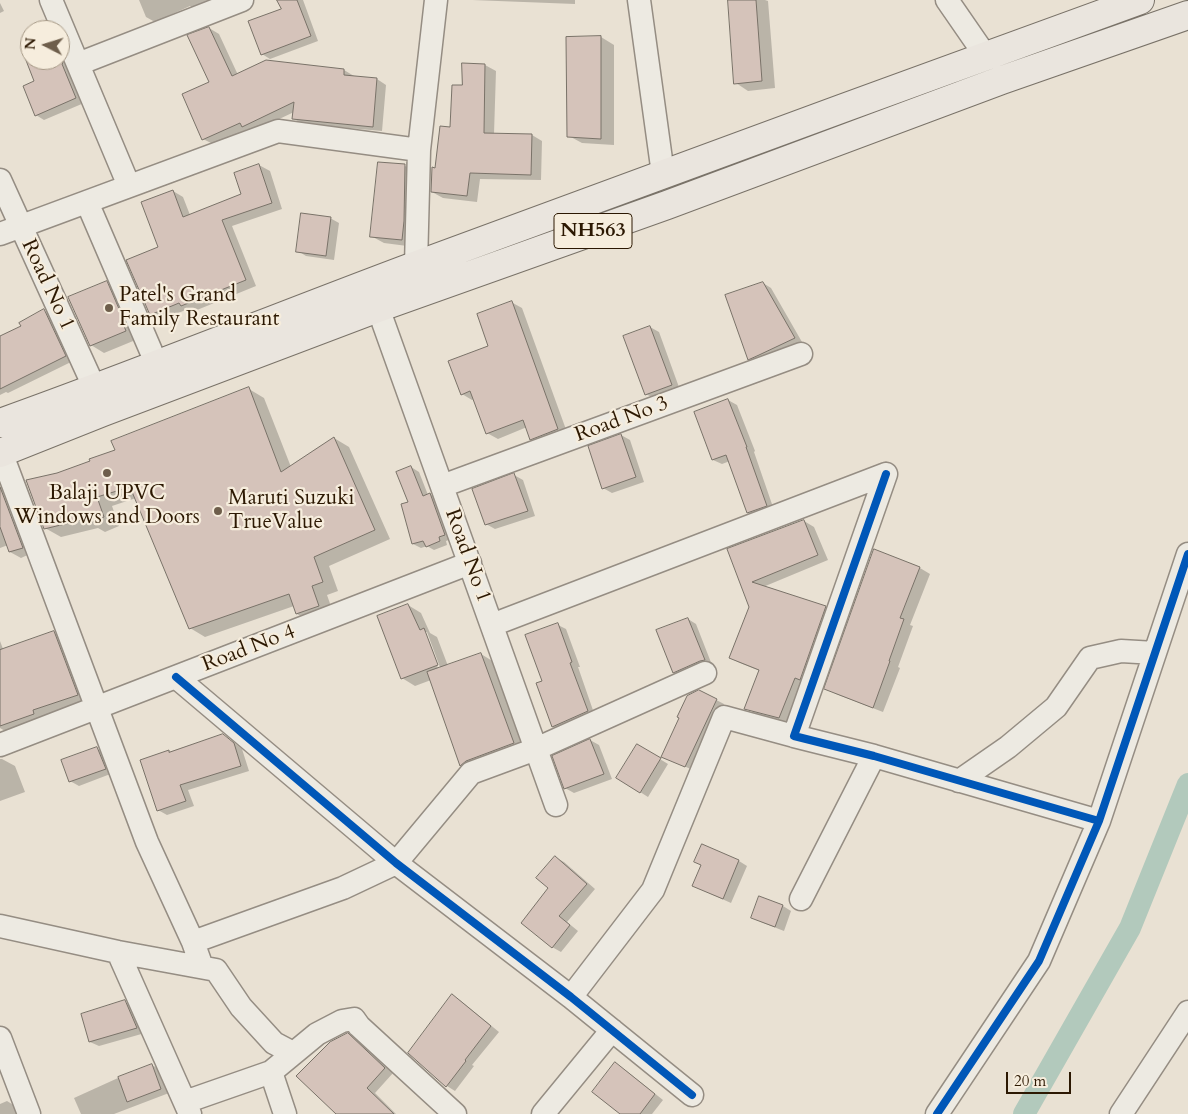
<!DOCTYPE html>
<html>
<head>
<meta charset="utf-8">
<style>
  body { margin:0 }
  #map { position:relative; width:1188px; height:1114px; overflow:hidden; background:#e9e1d3; font-family:Cardo,serif }
  canvas { display:block }
  .north { position:absolute; left:20px; top:20px; width:50px; height:50px; box-sizing:border-box; background:#f6eddd; border:1px solid #a59885; border-radius:50%; rotate:275deg; font-size:14px; font-weight:700; line-height:20px; text-align:center; color:#2c1802 }
  .north::after { content:''; display:block; margin:auto; width:18px; height:22px; background:#6e5e4b; clip-path:polygon(50% 0,100% 100%,50% 72%,0 100%) }
  .scale { position:absolute; left:1006px; top:1072px; width:65px; height:22px; box-sizing:border-box; border:2px solid #2c1802; border-top:0; padding-left:6px; font-size:15px; line-height:18px; white-space:nowrap; color:#2c1802; -webkit-text-stroke:4px #f6eddd; paint-order:stroke }
</style>
</head>
<body>
<div id="map">
<canvas width="1188" height="1114"></canvas>
<div class="north">N</div>
<div class="scale">20 m</div>
</div>
<script>
const context = document.querySelector('canvas').getContext('2d');
context.lineJoin = 'round';
function paint(path, color) { context.fillStyle = color; context.fill(path, 'evenodd'); }
function stroke(path, color, width, dash) { context.strokeStyle = color; context.lineWidth = width; context.lineCap = dash ? 'butt' : 'round'; context.setLineDash(dash || []); context.stroke(path); }
function drawText(font, color, halo, rows, align = 'center') {
  context.font = font + ' Cardo,serif'; context.lineWidth = 4.5; context.setLineDash([]); context.textBaseline = 'middle'; context.strokeStyle = halo; context.fillStyle = color; for (const [text, x, y, turn = 0] of rows) {
    context.save(); context.translate(x, y); context.rotate((+turn || 0) * Math.PI / 180); context.textAlign = isNaN(turn) ? turn : align; if (halo) context.strokeText(text, 0, 0); context.fillText(text, 0, 0); context.restore();
  }
}
const shadow = new Path2D(`
  M139,0H217L195,10L190,6L155,22L146,17Z
  M279,0H303L318,41L270,59L262,54L282,9Z
  M472,0H575V4Z
  M729,0H765L768,1L775,88L748,91L736,83Z
  M0,3L4,11L0,13Z
  M209,28L219,34L238,75L344,70L354,76V77L377,79L386,85L382,131L303,124L294,119V112L252,132L248,129L213,144L203,139L210,83Z
  M601,37L614,45V145L582,143L569,136Z
  M60,44L84,103L44,120L36,115V82L24,51L30,48V60H60Z
  M463,64L485,65L496,71L494,134L532,135L542,141L541,180L480,179L477,202L443,198L432,192L436,169L451,129L463,86Z
  M379,163L405,166L418,173L415,247L384,243L371,236Z
  M259,165L270,171L282,209L232,226L256,286L192,312L188,309L161,320L151,314L160,247L173,191L183,197L190,215L242,194Z
  M330,218L339,223L334,260L306,256L298,251Z
  M107,283L120,290L138,339L104,353L91,345Z
  M763,283L771,288L802,342L767,359L757,363L749,359Z
  M511,302L522,308L568,435L542,445L531,439L527,427L498,439L487,433L474,399L472,400L462,394L490,346Z
  M44,311L52,315L73,361L8,393L6,392L0,395V337L22,327Z
  M650,327L659,332L680,390L655,399L646,394Z
  M249,389L264,398L291,467L334,438L349,447L390,539L329,566L338,591L327,595L334,615L313,623L297,614L294,606L205,637L190,628L136,498L112,506L119,526L105,532L98,528L61,537L45,528L58,474L117,451Z
  M728,400L737,405L755,451L754,452L774,510L757,517L748,512L730,461L722,464L713,460Z
  M621,435L630,440L644,482L612,493L603,488Z
  M411,467L419,472L428,495L430,494L438,499L452,539L446,541L447,545L434,550L427,546L421,548L413,544L409,503Z
  M514,475L523,480L535,516L495,529L486,524Z
  M0,487L10,492L32,553L21,558L10,552L8,545L0,548Z
  M804,521L814,527L828,560L763,587L825,607L835,612L790,723L756,714L746,708L760,671L740,663L730,658L750,607L728,550Z
  M874,550L920,568L930,574L910,625L913,626L898,667L900,668L883,712L836,694L826,688Z
  M408,605L421,613L430,633L437,637L448,666L481,654L494,662L526,750L474,772L461,765L431,680L415,686L402,678ZM424,632H427L441,670L439,671Z
  M688,619L696,624L712,665L682,677L674,672Z
  M558,625L566,629L580,667H578L595,716L561,732L553,727L537,684L544,682Z
  M54,632L66,640L90,702L10,734L0,728V641L3,649Z
  M699,691L724,704L693,770L670,760L680,718Z
  M223,736L232,741L242,749L249,771L188,790L194,806L167,815L158,810L169,751L171,753Z
  M590,740L599,745L612,779L574,793L565,788Z
  M637,745L668,764L648,797L618,778Z
  M97,749L106,753L113,773L79,786L70,781Z
  M0,759H2L15,766L25,792L0,801Z
  M702,846L739,861L747,866L731,903L702,890L693,885L702,865Z
  M555,857L564,862L595,889L567,922L578,931L561,952L552,947L550,888Z
  M783,906L791,911L784,931L761,922L753,917Z
  M453,996L461,1001L499,1032L472,1065L474,1066L455,1091L447,1086Z
  M125,1002L134,1007L145,1033L99,1046L90,1042Z
  M348,1035L357,1040L393,1073L375,1093L396,1114H338Z
  M152,1065L160,1070L169,1093L114,1114H81L74,1098L118,1078Z
  M624,1069L663,1100L652,1114H622Z
  M7,1101L15,1106L18,1114H0V1104Z`);
const canal = new Path2D(`
  M1024,1114L1130,928L1188,784`);
const building = new Path2D(`
  M277,0H297L311,36L261,55L248,21L281,9Z
  M728,0H756L762,81L734,84Z
  M209,27L232,76L266,60L344,69V75L377,78L373,127L292,119L294,102L242,127L240,123L202,140L182,94L209,82L187,35Z
  M601,36V139L567,137L566,37Z
  M30,47V60H60V55L63,63L62,64L76,98L35,116L23,86L34,81L22,50Z
  M462,63L485,64L484,133L532,134L531,175L470,173L467,196L431,192L432,167L435,168L440,126L450,127L452,85H462Z
  M378,162L405,164L404,221L402,240L370,237Z
  M259,164L272,203L222,220L246,280L181,306L179,303L150,315L126,260L158,247L141,202L173,190L183,217L241,194L234,173Z
  M301,213L331,217L326,256L296,252Z
  M107,281L126,325L124,326L126,331L90,346L68,297Z
  M763,282L795,338L759,355L748,360L725,295Z
  M512,301L558,429L530,440L523,420L486,434L470,391L461,395L448,361L488,346L477,314Z
  M44,309L66,356L0,389V336L21,326L19,323Z
  M650,326L672,385L645,395L623,336Z
  M249,387L281,472L334,437L375,530L314,557L323,582L312,586L319,606L296,614L289,594L189,629L130,487L97,497L104,517L88,524L86,519L44,529L26,480L57,473L90,461L89,459L115,450L111,441Z
  M728,399L747,447H746L767,506L747,513L726,455L712,460L694,412Z
  M621,434L636,477L602,489L588,446Z
  M411,466L423,496L430,493L445,535L439,537L440,541L426,547L423,541L412,544L401,504L408,502L396,472Z
  M514,473L528,511L485,525L472,489Z
  M0,487L23,548L9,552L0,527Z
  M804,520L818,555L752,582L826,606L800,680L795,678L779,718L744,709L759,670L729,658L749,607L727,549Z
  M874,549L920,567L900,618L904,619L889,661H890L873,708L824,689Z
  M408,604L420,630L424,628L438,665L401,679L377,616Z
  M688,618L705,660L700,661L673,673L656,630Z
  M558,623L572,662L570,663L588,711L552,727L536,683L542,681L525,635Z
  M54,631L78,695L33,710L34,714L0,726V650Z
  M481,653L514,743L466,761L460,766L427,672Z
  M699,690L717,699L685,767L661,757L679,718L677,717L687,696Z
  M223,734L234,743L241,766L180,785L186,801L157,811L140,760L169,750V752Z
  M590,739L604,774L564,789L552,756Z
  M637,744L661,758L640,793L616,778Z
  M97,747L106,769L69,782L61,760Z
  M702,844L739,860L723,899L692,886L701,865L694,862Z
  M555,856L587,884L559,916L570,925L552,948L521,923L548,888L536,878Z
  M759,896L783,905L775,927L751,918Z
  M452,994L491,1026L465,1060L466,1061L446,1087L408,1053Z
  M125,1000L137,1028L89,1042L81,1014Z
  M348,1033L385,1068L367,1088L394,1114H336L296,1076L330,1042Z
  M615,1062L655,1094L640,1114H620L592,1092Z
  M152,1064L161,1089L127,1102L118,1077Z`);
const street = new Path2D(`
  M51,0L129,186
  M639,0L663,174
  M947,0L985,55
  M78,64L242,0
  M0,180L95,389
  M87,202L157,365
  M0,234L278,131L419,150
  M416,265L419,150L436,0
  M378,308L556,805
  M1,452L147,842L193,942L202,967
  M886,474L794,736L874,756L1099,821
  M442,486L801,354
  M492,625L886,474
  M176,677L396,863L571,997L692,1095
  M0,745L470,563
  M959,781L1008,747L1056,707L1090,658L1121,651L1155,653
  M801,899L874,756
  M0,926L118,952L216,970L241,1007L274,1043L293,1053
  M193,942L343,888L396,863L471,773L536,749L705,673
  M118,952L190,1114
  M571,997L653,890L724,717L794,736
  M0,1038L29,1114
  M271,1072L285,1114
  M185,1102L271,1072L317,1034L342,1021L354,1019L359,1026L455,1114
  M543,1114L612,1030
  M937,1114L1039,961L1099,821L1188,554
  M1121,1114L1188,1012`);
const highway = new Path2D(`
  M0,423C140,373 278,317 417,265C657,175 899,88 1140,0
  M0,453L103,412L378,308L667,205L1002,80L1188,15`);
const cycleway = new Path2D(`
  M886,474L794,736L874,756L1099,821
  M176,677L396,863L571,997L692,1095
  M937,1114L1039,961L1099,821L1188,554`);
const markers = [
  [109,308,5,"#6e5e4b"],
  [107,473,5,"#6e5e4b"],
  [218,511,5,"#6e5e4b"]
];
const shields = [
  [593,231,78]
];
const shieldNames = [
  ["NH563",593,231]
];
const streetNames = [
  ["Road No 1",47,285,65],
  ["Road No 3",622,420,-20],
  ["Road No 1",467,556,70],
  ["Road No 4",249,649,-21]
];
const poiNames = [
  ["Patel's Grand",119,296],
  ["Family Restaurant",119,320],
  ["Balaji UPVC",107,494,"center"],
  ["Windows and Doors",107,518,"center"],
  ["Maruti Suzuki",228,499],
  ["TrueValue",228,523]
];
paint(shadow, '#0003');
stroke(canal, '#b2c9bc', 22);
paint(building, '#d5c3ba');
stroke(building, '#797268', 1);
stroke(street, '#958d83', 25);
stroke(highway, '#797268', 30);
stroke(street, '#edeae2', 22);
stroke(highway, '#eae5de', 28);
stroke(cycleway, '#0057b8', 8);
for (const [x, y, r, color] of markers) { const dot = new Path2D(); dot.arc(x, y, r, 0, 2 * Math.PI); context.fillStyle = color; context.fill(dot); stroke(dot, '#f6eddd', 2); }
for (const [x, y, w] of shields) { const box = new Path2D(); box.roundRect(x - w / 2, y - 17.5, w, 35, 4); context.fillStyle = '#f6eddd'; context.fill(box); stroke(box, '#2c1802', 1); }
drawText('bold 20px', '#2c1802', null, shieldNames);
drawText('21px', '#2c1802', '#f6eddd', streetNames);
drawText('21px', '#2c1802', '#f6eddd', poiNames, 'left');
</script>
</body>
</html>
